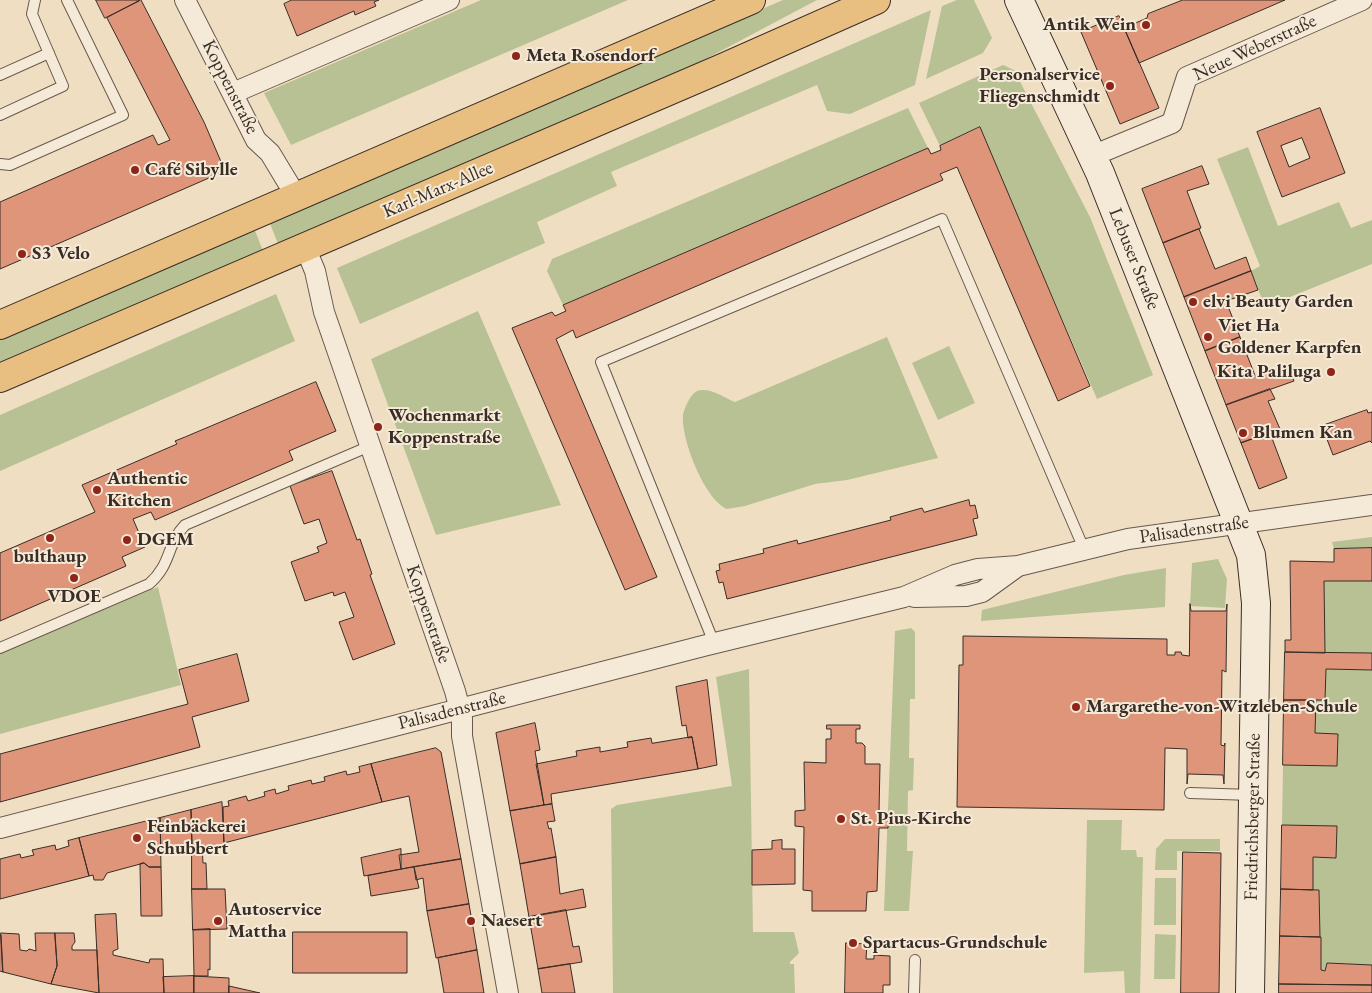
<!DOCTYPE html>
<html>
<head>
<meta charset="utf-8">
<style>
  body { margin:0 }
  canvas { display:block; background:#f0dec2 }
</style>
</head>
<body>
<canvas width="1372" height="993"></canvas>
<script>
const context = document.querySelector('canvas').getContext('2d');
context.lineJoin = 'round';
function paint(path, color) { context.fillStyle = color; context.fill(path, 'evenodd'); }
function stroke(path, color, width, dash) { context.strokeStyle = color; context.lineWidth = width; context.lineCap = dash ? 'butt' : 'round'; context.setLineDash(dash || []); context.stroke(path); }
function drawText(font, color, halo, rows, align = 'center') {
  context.font = font + ' "EB Garamond",serif'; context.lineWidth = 4; context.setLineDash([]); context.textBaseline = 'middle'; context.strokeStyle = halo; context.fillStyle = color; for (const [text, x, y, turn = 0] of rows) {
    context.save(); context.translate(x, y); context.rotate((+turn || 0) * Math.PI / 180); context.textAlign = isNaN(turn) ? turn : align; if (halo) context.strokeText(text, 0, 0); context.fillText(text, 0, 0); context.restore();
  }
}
const green = new Path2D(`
  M481,0H628L291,145L264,93Z
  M783,0H817L700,62L278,244L269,221Z
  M957,0H974L992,38L983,53L926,79L942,6Z
  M931,10L915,85L850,114L827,111L817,85L611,172L617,186L537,222L545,243L360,324L337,268Z
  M1003,65L1014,70L1090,217L1153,375L1097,399L979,127L940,146L919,103Z
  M908,108L928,148L563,305L547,271L552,259Z
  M1248,147L1278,226L1339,202L1351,228L1372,220V264L1265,307L1251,271L1260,266L1217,159Z
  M254,228L263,251L0,364V338Z
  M276,294L295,341L0,471V415Z
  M478,311L561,505L436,535L371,359Z
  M887,337L938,458L847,480L815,484L745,506L727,509C704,499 681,439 683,415C684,409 687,403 690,398C693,393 697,390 702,390C712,389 725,398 735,402Z
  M949,346L975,403L938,420L912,363Z
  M1372,537V548L1334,549L1332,542Z
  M1218,559L1227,579L1225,608L1190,606L1192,563Z
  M1166,568L1165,607L981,621L982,610L1124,575Z
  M1324,581H1372V653H1325Z
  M158,587L181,685L0,734V653Z
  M911,628L915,632V699H910L909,758H914L913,790L908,791L907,851H913L909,911H884L895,631Z
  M749,669L753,932H794L799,953L790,962V964H794L795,993H613L611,809L617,805L732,786L716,677Z
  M1326,669L1372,670V965L1328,963L1325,971L1321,970L1319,890H1313V857L1336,858L1337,826L1282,825L1283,765L1337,766L1338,734L1315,733L1316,700H1325Z
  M1087,820H1122L1121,850H1136L1137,857H1143L1140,993H1125L1124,971L1084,973Z
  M1165,839H1220V851H1177V870H1155L1156,849Z
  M1155,878H1176V925H1154Z
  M1155,934L1176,935L1175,979H1154Z`);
const building = new Path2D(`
  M96,0H139V1L105,18Z
  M141,0L204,122L225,171L0,269V202L153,135L158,145L170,140L107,18Z
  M292,0H379L374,2L376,6L355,15L354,11L297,36L284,4Z
  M1183,0H1285L1139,63L1124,28L1147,18L1148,14Z
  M1119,16L1159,108L1120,124L1081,32Z
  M1320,108L1345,173L1282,197L1257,132ZM1302,138L1310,158L1289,167L1281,146Z
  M980,127L1090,386L1058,401L957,167L940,174L943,180L576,338L573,330L556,339L657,577L625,590L512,328L552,312L555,316L566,311L563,305L928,148L931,154L941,150L940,146Z
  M1202,166L1209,184L1187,191L1201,228L1163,243L1142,189Z
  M1199,229L1215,269L1246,257L1251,271L1184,297L1163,243Z
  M1251,271L1258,290L1226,301L1240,337L1205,351L1184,297Z
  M1240,337L1256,378L1287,364L1294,381L1226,405L1205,351Z
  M316,382L336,431L289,451L293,460L155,520L151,512L133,519L145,547L122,557L126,566L0,621V553L95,512L82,485L177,444L175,441L185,437Z
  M1270,389L1275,399L1268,401L1280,429L1241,443L1226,405Z
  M1367,410L1368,413L1372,412V443L1370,441L1333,455L1322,426Z
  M1270,433L1287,478L1259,489L1241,443Z
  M332,471L357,540L360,539L372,574L370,575L395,644L353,660L339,622L354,617L345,592L334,596L333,592L305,601L291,562L319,552L317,547L327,543L319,519L304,524L290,486Z
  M969,500L970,506L975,505L978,518L973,519L977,535L727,599L723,582L719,583L716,571L720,570L719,564L764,553L763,549L797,540L798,544L891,520L890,517L922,508L924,512Z
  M1372,548V581H1324L1325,653L1285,652V640H1291L1290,561L1334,562V549Z
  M1190,604L1191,611H1226L1227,604L1226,672L1222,670L1221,745L1224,746L1225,743L1224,784L1223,775L1188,774L1187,784V749L1165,748L1164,810L957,807L959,665H963V636L1167,639V655H1175V652H1181L1182,655L1189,656Z
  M1285,652L1372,653V670L1326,669L1325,700H1284Z
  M237,654L249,701L192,717L200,747L0,802V754L188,704L179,670Z
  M707,680L717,765L698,769L692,737L688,738L686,725L682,726L676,687Z
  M1284,700H1316L1315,733L1338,734L1337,766L1283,765Z
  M535,723L540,750L535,751L544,805L510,811L496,733Z
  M827,725H860V729H856V743H862L865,746V764H880L879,812H889L888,828H879L877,891L867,892L866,911H812V891L803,890L804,827L795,826V811L805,810L804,762L826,763V739H831V729H827Z
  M692,737L698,769L551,794L552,804L544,805L536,764L577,756L576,751L600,747V752L628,747L627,742L651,738L652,743Z
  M436,748L441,752L461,859L401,869L399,855L419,852L409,796L382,802L371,764Z
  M371,764L382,802L224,843L223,807L229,806L228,801L246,796L248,801L265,796L264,792L275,789L276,794L289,790L288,786L311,780L312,784L325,781L324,777L346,771L347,775L360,772L359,767Z
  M222,802L224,846H192L191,810Z
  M552,804L555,821L547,822L549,829L551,828L556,857L520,864L510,811Z
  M191,810L192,846L161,854L160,818Z
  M160,818L161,867H149L144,863L107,873L103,880H94L93,875L89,876L79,838Z
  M1282,825L1337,826L1336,858L1313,857V890L1281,889Z
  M79,838L89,876L0,899V859L20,854L21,858L34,855L32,850L55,845L56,850L69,846L68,841Z
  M782,840V849H795V884L752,885V850L772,849V841Z
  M192,846H202L203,863H206L207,889H192Z
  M401,849V869L364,876L361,858Z
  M1183,852L1221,853L1219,993H1181Z
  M556,857L560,894L583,889L586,907L529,917L520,864Z
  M461,859L469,904L427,911L423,878L416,880L414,867Z
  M144,863L149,867H161L162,916H141L140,864Z
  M414,867L419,888L371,896L368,876Z
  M192,889H225L227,929L193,930Z
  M1281,889L1319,890L1320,937L1280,936Z
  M469,904L477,950L436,958L427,911Z
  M566,910L573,947L579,946L582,962L538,969L529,917Z
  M116,914L118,949L113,951V955L149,963L150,959H163L164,993H99L95,915Z
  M210,929V970L208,969V976H194L193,930Z
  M293,932H407V973H293Z
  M1,933L19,934L20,950L27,951L29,949L36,951L35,933H55L57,966L51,984L3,972Z
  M55,933H74L75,942L72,946V950H97L99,993L51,984L57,966Z
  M0,935H1L3,972L0,971Z
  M1280,936L1321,937V970L1325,971L1327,963L1372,965V985L1279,984Z
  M846,943L867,944L866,959H874V955L890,956V985H883V993H845Z
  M477,950L484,993H444L438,958Z
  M570,964L575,993H542L538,969Z
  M194,976V993H164L163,977Z
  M194,976L229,978V993H194Z
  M1279,984L1372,985V993H1279Z
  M229,986L260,993H229Z`);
const lane = new Path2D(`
  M0,75L49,53
  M0,115L63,86L32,14L35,0
  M0,164L10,165L123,115L67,0
  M714,643L601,362L942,219L1084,549
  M0,648L149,584C172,564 166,545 185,525L370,446
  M1190,793L1252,795
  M914,993L915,960`);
const street = new Path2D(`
  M185,0L256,140L270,153L296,196
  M233,93L449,0
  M1092,156L1172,123L1187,77L1362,0
  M305,247L315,271L324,312L455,691L462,718V736L508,993
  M914,597L966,596L982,592L1018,566
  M0,828L703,646L904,597L955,575L978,569L1018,566L1128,539L1372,505`);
const secondary = new Path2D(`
  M1019,0L1100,173L1251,555L1256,603L1250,993`);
const primary = new Path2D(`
  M0,325L751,0
  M0,378L720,69L876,0`);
const markers = [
  [1146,25,5,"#8f2418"],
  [516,56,5,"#8f2418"],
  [1110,86,5,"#8f2418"],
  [135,170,5,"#8f2418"],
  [22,254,5,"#8f2418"],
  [1193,302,5,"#8f2418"],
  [1208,337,5,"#8f2418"],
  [1331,372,5,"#8f2418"],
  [378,427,5,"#8f2418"],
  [1243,433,5,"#8f2418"],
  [97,490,5,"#8f2418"],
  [50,538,5,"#8f2418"],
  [127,540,5,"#8f2418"],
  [74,578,5,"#8f2418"],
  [1076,707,5,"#8f2418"],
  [841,819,5,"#8f2418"],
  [137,838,5,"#8f2418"],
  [218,921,5,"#8f2418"],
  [471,921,5,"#8f2418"],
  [853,943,5,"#8f2418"]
];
const poiNames = [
  ["Antik Wein",1136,25,"right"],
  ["Meta Rosendorf",526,56],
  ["Personalservice",1100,75,"right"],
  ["Fliegenschmidt",1100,97,"right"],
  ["Café Sibylle",145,170],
  ["S3 Velo",32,254],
  ["elvi Beauty Garden",1203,302],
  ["Viet Ha",1218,326],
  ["Goldener Karpfen",1218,348],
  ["Kita Paliluga",1321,372,"right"],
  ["Wochenmarkt",388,416],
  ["Koppenstraße",388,438],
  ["Blumen Kan",1253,433],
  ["Authentic",107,479],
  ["Kitchen",107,501],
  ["DGEM",137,540],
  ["bulthaup",50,557,"center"],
  ["VDOE",74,597,"center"],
  ["Margarethe-von-Witzleben-Schule",1086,707],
  ["St. Pius-Kirche",851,819],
  ["Feinbäckerei",147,827],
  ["Schubbert",147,849],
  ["Autoservice",228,910],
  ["Mattha",228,932],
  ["Naesert",481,921],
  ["Spartacus-Grundschule",863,943]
];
const streetNames = [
  ["Neue Weberstraße",1255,48,-25],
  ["Koppenstraße",230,87,63],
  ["Karl-Marx-Allee",438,190,-23],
  ["Lebuser Straße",1134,259,68],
  ["Palisadenstraße",1194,530,-8],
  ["Koppenstraße",428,614,71],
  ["Palisadenstraße",452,711,-14],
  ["Friedrichsberger Straße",1253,817,-89]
];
paint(green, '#b8c194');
paint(building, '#df9579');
stroke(building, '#392d26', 1);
stroke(lane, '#67594d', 12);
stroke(street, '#67594d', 22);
stroke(secondary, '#392d26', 30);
stroke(primary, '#392d26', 30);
stroke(lane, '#f5ead7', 10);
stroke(street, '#f5ead7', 20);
stroke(secondary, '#f5ead7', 28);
stroke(primary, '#e8bf81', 28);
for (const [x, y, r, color] of markers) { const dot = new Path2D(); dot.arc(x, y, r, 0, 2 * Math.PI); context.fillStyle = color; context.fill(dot); stroke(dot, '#f5ead7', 2); }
drawText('bold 19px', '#392d26', '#f5ead7', poiNames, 'left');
drawText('19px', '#392d26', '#f5ead7', streetNames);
</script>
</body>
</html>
